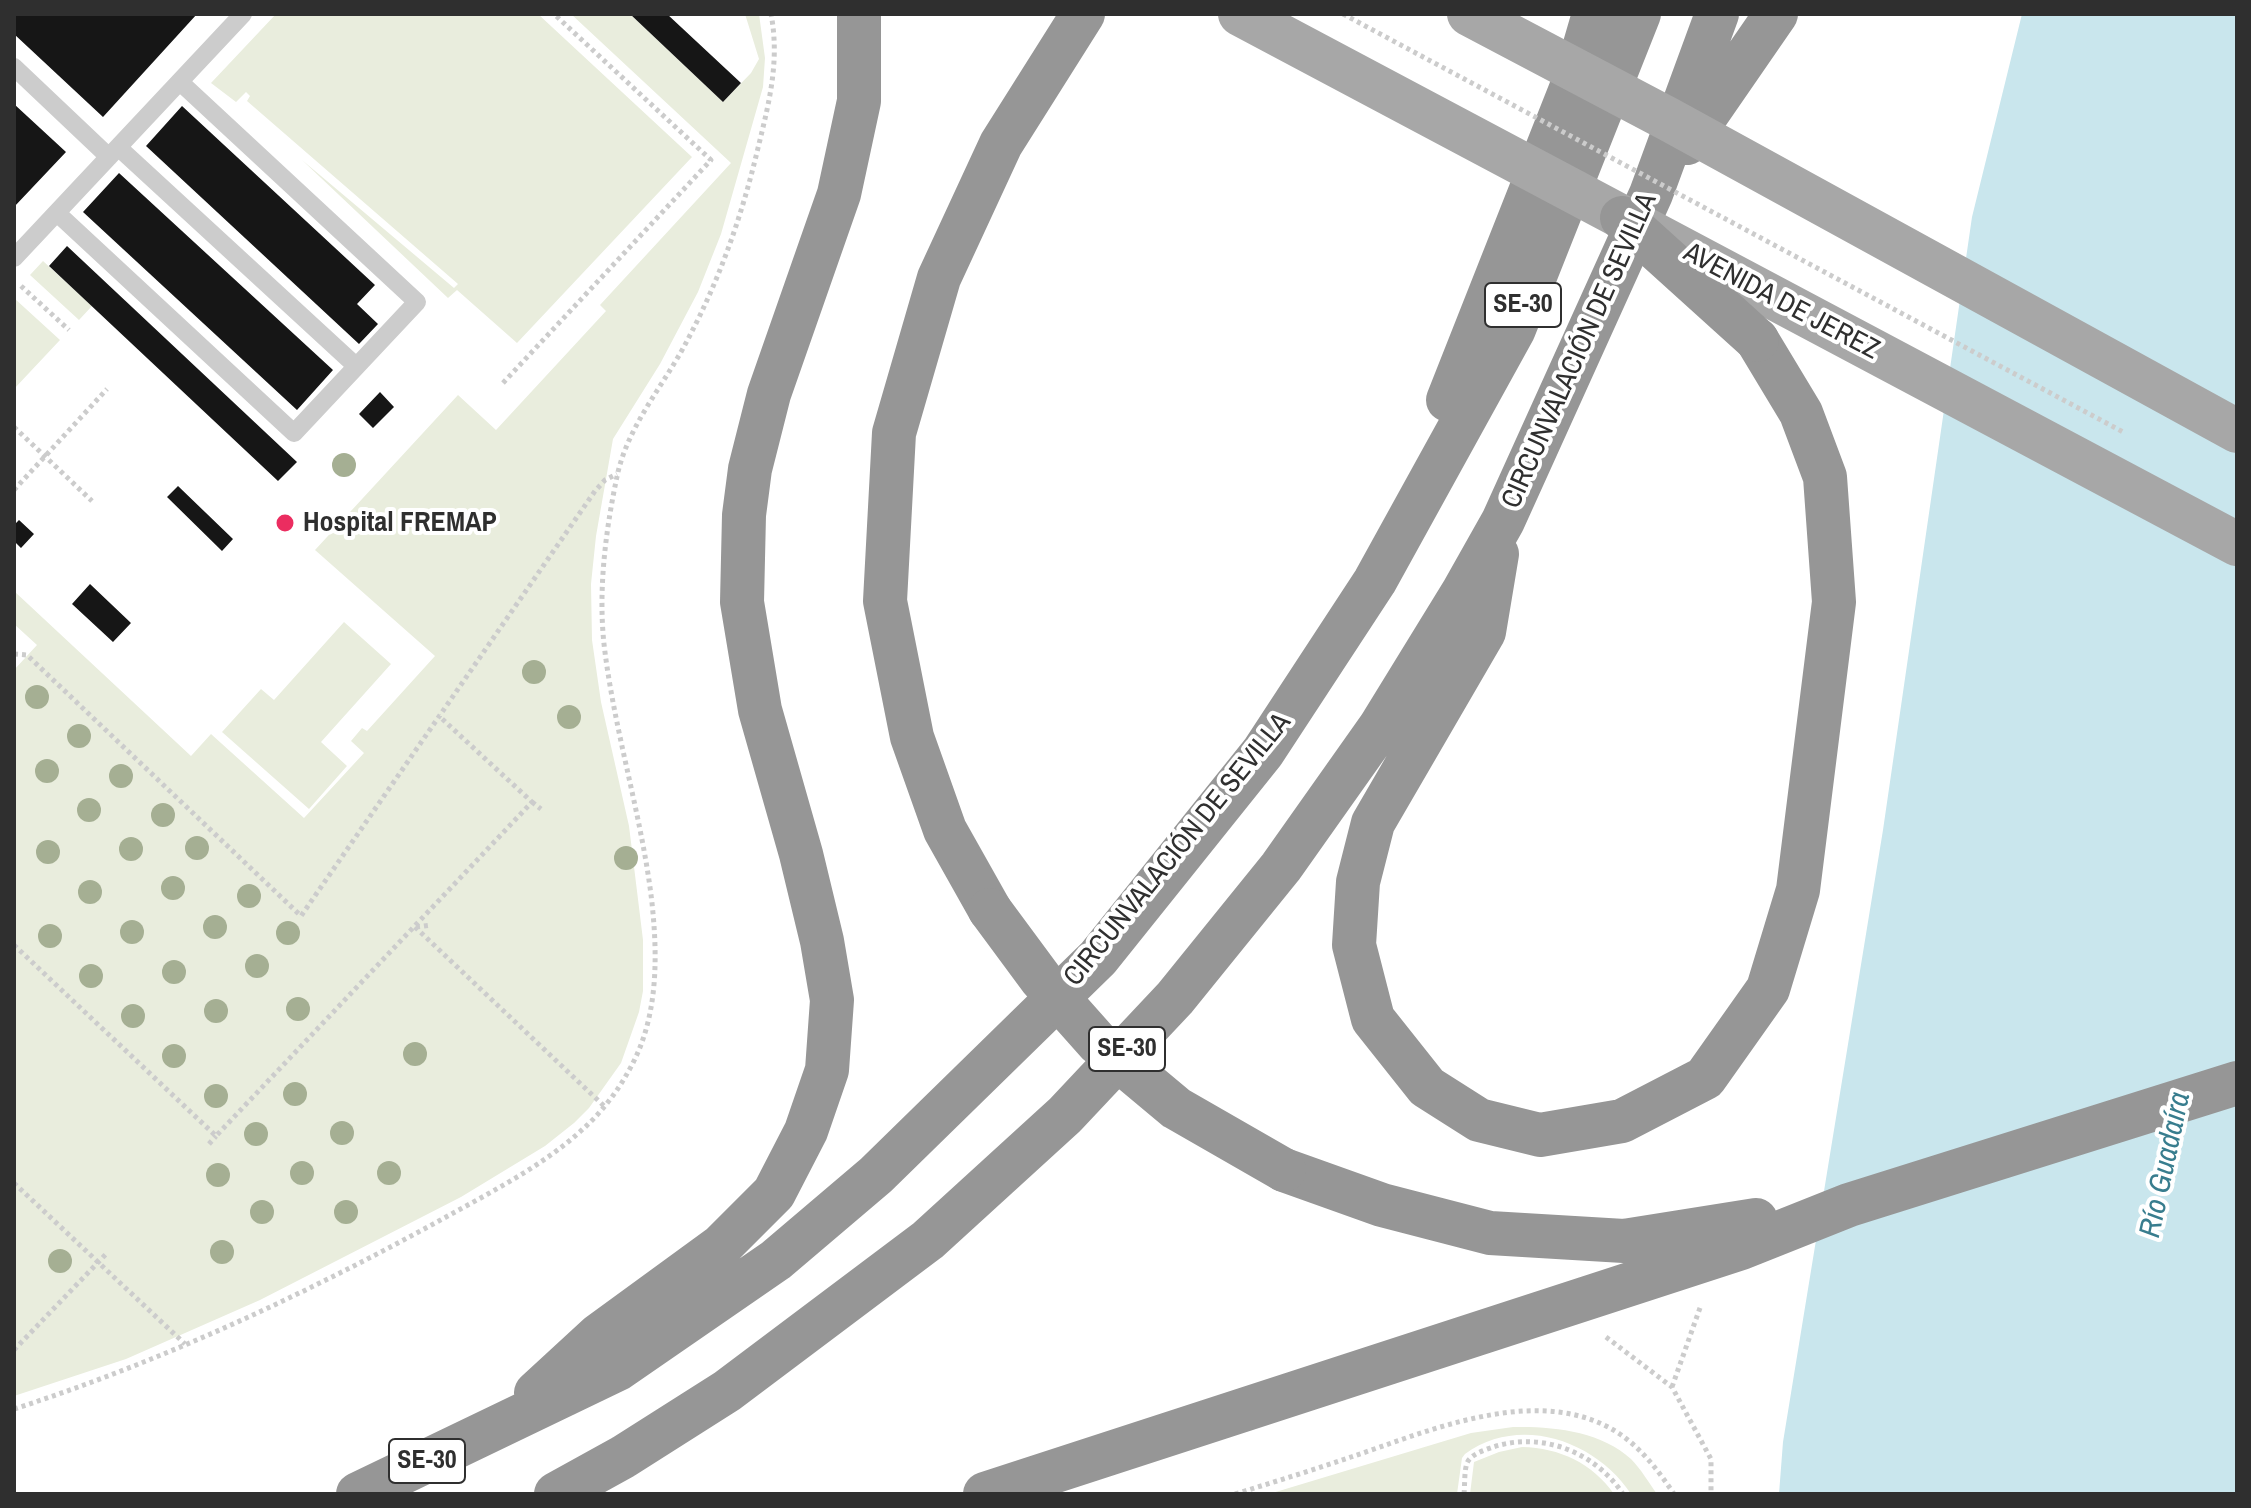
<!DOCTYPE html>
<html>
<head>
<meta charset="utf-8">
<style>
  body { margin:0 }
  #map { position:relative; width:2251px; height:1508px; overflow:hidden; background:#fff; font-family:"Archivo Narrow",sans-serif }
  canvas { display:block }
  .frame { position:absolute; inset:0; border:16px solid #2f2f2f; pointer-events:none }
</style>
</head>
<body>
<div id="map">
<canvas width="2251" height="1508"></canvas>
<div class="frame"></div>
</div>
<script>
const context = document.querySelector('canvas').getContext('2d');
context.lineJoin = 'round';
function paint(path, color) { context.fillStyle = color; context.fill(path, 'evenodd'); }
function stroke(path, color, width, dash) { context.strokeStyle = color; context.lineWidth = width; context.lineCap = dash ? 'butt' : 'round'; context.setLineDash(dash || []); context.stroke(path); }
function drawText(font, color, halo, rows, align = 'center') {
  context.font = font + ' "Archivo Narrow",sans-serif'; context.lineWidth = 8; context.setLineDash([]); context.textBaseline = 'middle'; context.strokeStyle = halo; context.fillStyle = color; for (const [text, x, y, turn = 0] of rows) {
    context.save(); context.translate(x, y); context.rotate((+turn || 0) * Math.PI / 180); context.textAlign = isNaN(turn) ? turn : align; if (halo) context.strokeText(text, 0, 0); context.fillText(text, 0, 0); context.restore();
  }
}
const green = new Path2D(`
  M276,14H538L692,157L517,343L457,290L448,298L302,160L454,288L458,284L247,101L250,96L246,92L236,102L211,83Z
  M571,14H630L723,102L751,73L759,59L745,14H759L765,58L763,87L721,234L698,292L660,364L613,439L596,536L591,584L592,640L601,702L629,826L643,940V991L639,1012L621,1063L589,1108L574,1123L545,1146L461,1197L260,1300L126,1359L14,1396V670L37,645L14,624V591L191,756L211,734L304,818L364,753L351,741L362,728L367,731L435,656L315,550L458,395L496,430L606,311L600,305L731,163Z
  M43,261L92,306L79,320L30,275Z
  M14,298L60,340L14,389Z
  M344,622L391,664L321,742L347,766L309,809L222,732L261,689L274,700Z
  M1513,1427C1552,1426 1601,1431 1631,1459C1641,1469 1649,1483 1657,1494H1631C1596,1441 1520,1414 1465,1454L1462,1458L1457,1494H1269L1471,1433Z
  M1522,1447C1560,1448 1592,1463 1614,1494H1470L1474,1462L1499,1452Z`);
const water = new Path2D(`
  M2022,14H2237V1494H1779L1783,1442L1883,830L1972,217Z`);
const building = new Path2D(`
  M14,14H197L103,117L14,34Z
  M630,14H667L741,83L723,102Z
  M14,104L66,152L14,207Z
  M182,106L375,285L357,304L378,324L359,344L146,146Z
  M119,173L333,370L297,410L83,212Z
  M67,246L297,462L278,481L49,266Z
  M380,392L394,407L373,428L359,414Z
  M178,486L233,539L222,551L167,497Z
  M19,520L34,534L21,548L14,541V525Z
  M90,584L131,623L113,642L72,604Z`);
const path = new Path2D(`
  M21,286L69,330
  M503,383L711,160L554,14
  M14,427L92,501
  M14,490L107,389
  M14,654L27,655L301,916L595,491L605,480L617,474
  M532,802L541,809
  M415,927L604,1106
  M416,927L431,925
  M14,945L216,1136L532,802L439,716
  M209,1144L216,1136
  M14,1183L185,1344
  M1606,1337L1672,1387L1711,1459V1494
  M14,1350L107,1253
  M1672,1387L1701,1305
  M14,1409C163,1361 308,1293 446,1217C493,1191 544,1165 583,1129C601,1113 617,1092 628,1072C658,1021 658,960 652,903C642,816 614,731 604,644C598,588 606,527 618,472C629,427 658,392 681,352C717,287 741,220 758,148C769,103 780,61 771,14
  M1235,1494C1274,1482 1313,1470 1351,1457C1426,1432 1528,1387 1606,1426C1635,1440 1656,1467 1674,1494
  M1464,1494C1465,1485 1464,1472 1467,1463C1471,1454 1485,1450 1493,1447C1542,1431 1595,1452 1623,1494`);
const lane = new Path2D(`
  M14,67L109,157
  M118,147L356,366
  M57,213L294,433L417,302L180,82
  M14,258L243,14`);
const highway = new Path2D(`
  M1687,143L1776,14
  M1448,400L1576,76L1594,14
  M1497,554L1484,632L1373,823L1358,882L1354,945L1373,1019L1427,1087L1479,1120L1540,1135L1622,1121L1705,1078L1768,989L1798,890L1834,602L1825,477L1801,413L1757,340
  M990,910L945,830L912,737L885,601L894,433L939,278L1001,144L1083,14
  M1284,1170L1382,1205L1490,1233L1624,1241L1756,1220
  M536,1393L599,1335L721,1246L774,1193L806,1131L827,1070L832,1000L822,941L801,854L760,710L742,602L744,515L750,469L769,394L839,194L859,101V14
  M358,1494L618,1369L776,1260L876,1175L1098,958L1263,752L1375,581L1514,329L1639,14
  M556,1494L623,1457L727,1391L928,1240L1065,1115L1175,998L1281,867L1380,727L1463,592L1503,521L1651,194L1717,14
  M985,1494L1741,1248L1849,1205L2237,1083`);
const pathBridge = new Path2D(`
  M1343,14L2125,433`);
const primaryBridge = new Path2D(`
  M1240,14L2237,544
  M1469,14L1668,119L2237,431`);
const highwayBridge = new Path2D(`
  M1622,218L1757,340
  M990,910L1041,979L1097,1042L1176,1108L1284,1170`);
const trees = [
  [344,465],
  [534,672],
  [37,697],
  [569,717],
  [79,736],
  [47,771],
  [121,776],
  [89,810],
  [163,815],
  [197,848],
  [131,849],
  [48,852],
  [626,858],
  [173,888],
  [90,892],
  [249,896],
  [215,927],
  [132,932],
  [288,933],
  [50,936],
  [257,966],
  [174,972],
  [91,976],
  [298,1009],
  [216,1011],
  [133,1016],
  [415,1054],
  [174,1056],
  [295,1094],
  [216,1096],
  [342,1133],
  [256,1134],
  [302,1173],
  [389,1173],
  [218,1175],
  [262,1212],
  [346,1212],
  [222,1252],
  [60,1261]
];
const markers = [
  [285,523,10,"#eb2d60"]
];
const shields = [
  [1523,305,76],
  [1127,1049,76],
  [427,1461,76]
];
const shieldNames = [
  ["SE-30",1523,305],
  ["SE-30",1127,1049],
  ["SE-30",427,1461]
];
const streetNames = [
  ["AVENIDA DE JEREZ",1781,302,28],
  ["CIRCUNVALACIÓN DE SEVILLA",1580,351,-66],
  ["CIRCUNVALACIÓN DE SEVILLA",1178,850,-51]
];
const poiNames = [
  ["Hospital FREMAP",303,523]
];
const waterNames = [
  ["Río Guadaíra",2166,1165,-78]
];
paint(green, '#e9eddd');
paint(water, '#c9e6ed');
paint(building, '#161616');
stroke(path, '#ccc', 5, [4, 4]);
stroke(lane, '#ccc', 18);
stroke(highway, '#969696', 44);
stroke(pathBridge, '#ccc', 5, [4, 4]);
stroke(primaryBridge, '#a7a7a7', 44);
stroke(highwayBridge, '#969696', 44);
context.fillStyle = '#a5af93';
for (const [x, y] of trees) { context.beginPath(); context.arc(x, y, 12, 0, 2 * Math.PI); context.fill(); }
for (const [x, y, r, color] of markers) { const dot = new Path2D(); dot.arc(x, y, r, 0, 2 * Math.PI); context.fillStyle = color; context.fill(dot); stroke(dot, '#fff', 3); }
for (const [x, y, w] of shields) { const box = new Path2D(); box.roundRect(x - w / 2, y - 22, w, 44, 6); context.fillStyle = '#fff'; context.fill(box); stroke(box, '#2f2f2f', 2); }
drawText('bold 26px', '#2f2f2f', null, shieldNames);
drawText('28px', '#2f2f2f', '#fff', streetNames);
drawText('bold 28px', '#2f2f2f', '#fff', poiNames, 'left');
drawText('italic 30px', '#387d8e', '#fff', waterNames);
</script>
</body>
</html>
